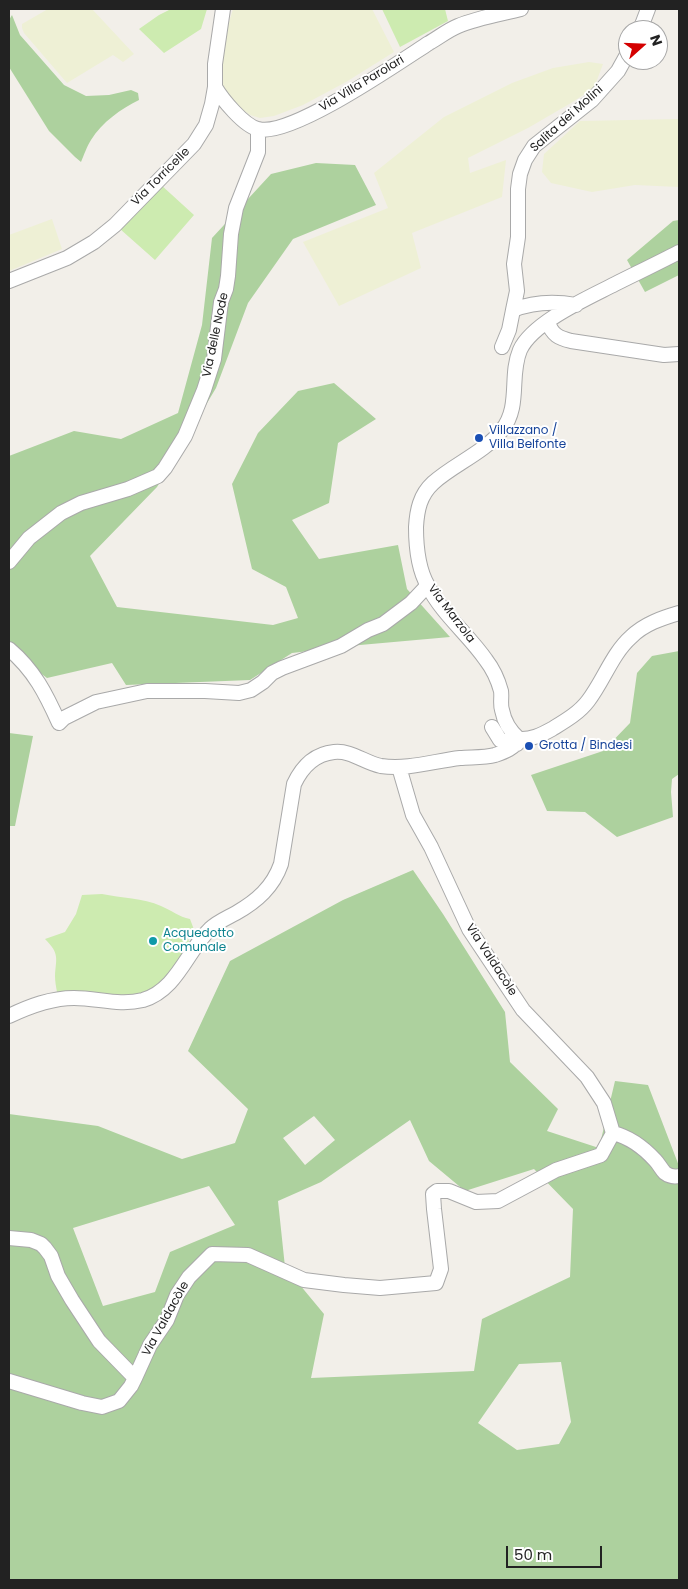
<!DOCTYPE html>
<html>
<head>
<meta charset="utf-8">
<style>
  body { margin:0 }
  #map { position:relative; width:688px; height:1589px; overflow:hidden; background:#f2efe9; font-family:Poppins,sans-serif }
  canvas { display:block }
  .frame { position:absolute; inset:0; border:10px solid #222; pointer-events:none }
  .north { position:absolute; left:618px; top:20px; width:50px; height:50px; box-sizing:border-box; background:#fff; border:1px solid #a7a7a7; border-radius:50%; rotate:70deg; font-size:14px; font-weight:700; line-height:20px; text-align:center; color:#222 }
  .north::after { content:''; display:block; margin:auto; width:18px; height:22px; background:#d40000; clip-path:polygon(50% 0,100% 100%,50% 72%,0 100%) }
  .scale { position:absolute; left:506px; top:1546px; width:96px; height:22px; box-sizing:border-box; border:2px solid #222; border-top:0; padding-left:6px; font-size:15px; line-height:18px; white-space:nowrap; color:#222; -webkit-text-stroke:4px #fff; paint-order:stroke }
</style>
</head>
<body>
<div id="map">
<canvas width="688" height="1589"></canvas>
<div class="frame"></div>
<div class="north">N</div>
<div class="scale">50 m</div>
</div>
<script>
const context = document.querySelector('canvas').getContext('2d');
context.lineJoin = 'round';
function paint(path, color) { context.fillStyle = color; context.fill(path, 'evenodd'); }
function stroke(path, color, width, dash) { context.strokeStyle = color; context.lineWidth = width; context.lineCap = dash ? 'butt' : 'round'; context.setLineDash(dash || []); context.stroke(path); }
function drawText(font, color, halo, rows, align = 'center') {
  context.font = font + ' Poppins,sans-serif'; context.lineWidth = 4; context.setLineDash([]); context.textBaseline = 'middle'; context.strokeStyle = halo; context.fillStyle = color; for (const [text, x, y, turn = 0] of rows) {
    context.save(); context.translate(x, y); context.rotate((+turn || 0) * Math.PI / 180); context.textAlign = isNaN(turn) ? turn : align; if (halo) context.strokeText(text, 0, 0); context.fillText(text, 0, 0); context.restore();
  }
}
const farmland = new Path2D(`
  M48,9H92L134,54L123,62L113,55L67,83L24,33L22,28V24Z
  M233,9H372L394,52L346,82L303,105L274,116L260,118L250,115L240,108L220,85L217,62Z
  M589,62L603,64L594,88L571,103L528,128L468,158L470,173L506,160L502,197L412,233L421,268L339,306L303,242L388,208L374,173L444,117L512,83L553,68Z
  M679,119V187L635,185L592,192L551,183L542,172L544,154L580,121Z
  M52,219L62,249L9,271V235Z`);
const grass = new Path2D(`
  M171,9H207L201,29L164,53L139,29L159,15Z
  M382,9H445L448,21L400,47Z
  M160,184L194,215L155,260L120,229Z
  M102,894C121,898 143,898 161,906C171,910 179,917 190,919L196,935L188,937L189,943L192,945L161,985L141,996L120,998L57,992C56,987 55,981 55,976C56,958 60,954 45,939L65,932L76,914L82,895Z`);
const forest = new Path2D(`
  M12,15L20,35L64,85L86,96L109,95L131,90L138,93L139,100C121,109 102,122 91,140C87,146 84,155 81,162L75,157L49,131L9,67V20Z
  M316,163L355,165L376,205L293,239L248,303L216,388L157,487L90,556L117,607L273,625L298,618L286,587L252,569L232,484L258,433L298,391L334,383L376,419L338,443L329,503L292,520L319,559L398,545L407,589L450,637L360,645L292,653L250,680L126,685L112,663L47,678L9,650V456L74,431L121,439L178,413L202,325L212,238L271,174Z
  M679,220V275L645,292L627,260L673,221Z
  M679,651V774L672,779L671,792L673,817L617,837L585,812L547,811L531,775L603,751L630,723L637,673L652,656Z
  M9,733L33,736L15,826H9Z
  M413,870L443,914L505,1012L510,1062L558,1109L547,1131L599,1148L615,1081L648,1085L679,1166V1580H9V1114L98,1126L182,1159L235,1143L248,1109L188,1051L230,961L343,900ZM314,1116L335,1140L305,1165L283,1138ZM410,1120L429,1161L465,1191L534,1169L573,1209L570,1277L482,1319L474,1371L311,1378L324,1314L285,1267L278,1201L321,1182ZM209,1186L235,1225L170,1252L155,1292L103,1306L73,1228ZM561,1362L571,1422L559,1444L517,1450L478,1423L519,1364Z`);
const minor = new Path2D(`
  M640,30L648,9
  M215,87C222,99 244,126 258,129C290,138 398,63 429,43C438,38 448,30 458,26C477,18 501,14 521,9
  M9,281L67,258L94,242L115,225L194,144L206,125L212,104L215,87V64L223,9
  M576,305C554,301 533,302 513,310L517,291L514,264L518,237V189L520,174L525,160L534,146L592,100L618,71L628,53
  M548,322C552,335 559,338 571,341L664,355L679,354
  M502,347L509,330L513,310
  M9,562L29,538L61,513L81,503L128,489L158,476L165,468L185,436L204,390L214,359L221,302L226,289L228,276L231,234L236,208L258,152V130
  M9,649C34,670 46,694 59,723L64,718L96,702L147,691H205L239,693L251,690L263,682L272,673L282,668L341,646L368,630L383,624L411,603L427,586
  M492,727L500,740L517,744
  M519,739C511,732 504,721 502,710C500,704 502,697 501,691C498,680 493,669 486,660C469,635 442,614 428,586C418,569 416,546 416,527C417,510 420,495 433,483C454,464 484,453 502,430C521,406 509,376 520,350C533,322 588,298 615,284C637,273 658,263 679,252
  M519,739C531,740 541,735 552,729C565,721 579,713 588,701C604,680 612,654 631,637C644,624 662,618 679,613
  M399,767L413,815L431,847L469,929L523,1010L587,1077L604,1103L613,1133C629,1137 644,1148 655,1160C659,1164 661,1169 665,1173C669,1176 674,1177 679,1176
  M9,1016C30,1006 51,998 74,998C98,998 119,1006 143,1000C177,990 187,951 210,929C217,922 227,918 236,913C257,901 273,887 281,864L294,784C302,767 314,754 334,752C351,750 365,763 381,766C408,770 434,761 460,758C471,757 484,758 495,755C504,752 515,748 519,739
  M9,1238L31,1240L41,1244L45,1248L51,1256L58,1276L72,1300L99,1341L135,1378L131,1386L119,1401L102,1407L82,1403L9,1381
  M135,1378L150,1345L167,1320L177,1295L189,1277L212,1254L248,1255L304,1280L344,1285L380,1288L436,1283L441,1269L434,1209L433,1194L437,1191H449L476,1202L498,1201L556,1170L601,1155L613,1133`);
const markers = [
  [479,438,5,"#1a4fb4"],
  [529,746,5,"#1a4fb4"],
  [153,941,5,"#0f9aa8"]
];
const streetNames = [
  ["Via Villa Parolari",362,84,-31],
  ["Salita dei Molini",567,119,-42],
  ["Via Torricelle",161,177,-45],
  ["Via delle Node",216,335,-78],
  ["Via Marzola",451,614,53],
  ["Via Valdacòle",491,960,57],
  ["Via Valdacòle",166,1319,-61]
];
const transitNames = [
  ["Villazzano /",489,431],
  ["Villa Belfonte",489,445],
  ["Grotta / Bindesi",539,746]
];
const cultureNames = [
  ["Acquedotto",163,934],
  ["Comunale",163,948]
];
paint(farmland, '#eef0d5');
paint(grass, '#cdebb0');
paint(forest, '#add19e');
stroke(minor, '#a9a9a9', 16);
stroke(minor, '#fff', 14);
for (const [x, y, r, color] of markers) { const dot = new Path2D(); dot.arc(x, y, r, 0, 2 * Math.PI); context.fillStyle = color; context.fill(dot); stroke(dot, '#fff', 2); }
drawText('12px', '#222', '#fff', streetNames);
drawText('12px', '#164399', '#fff', transitNames, 'left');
drawText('12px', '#0d838f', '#fff', cultureNames, 'left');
</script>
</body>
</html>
